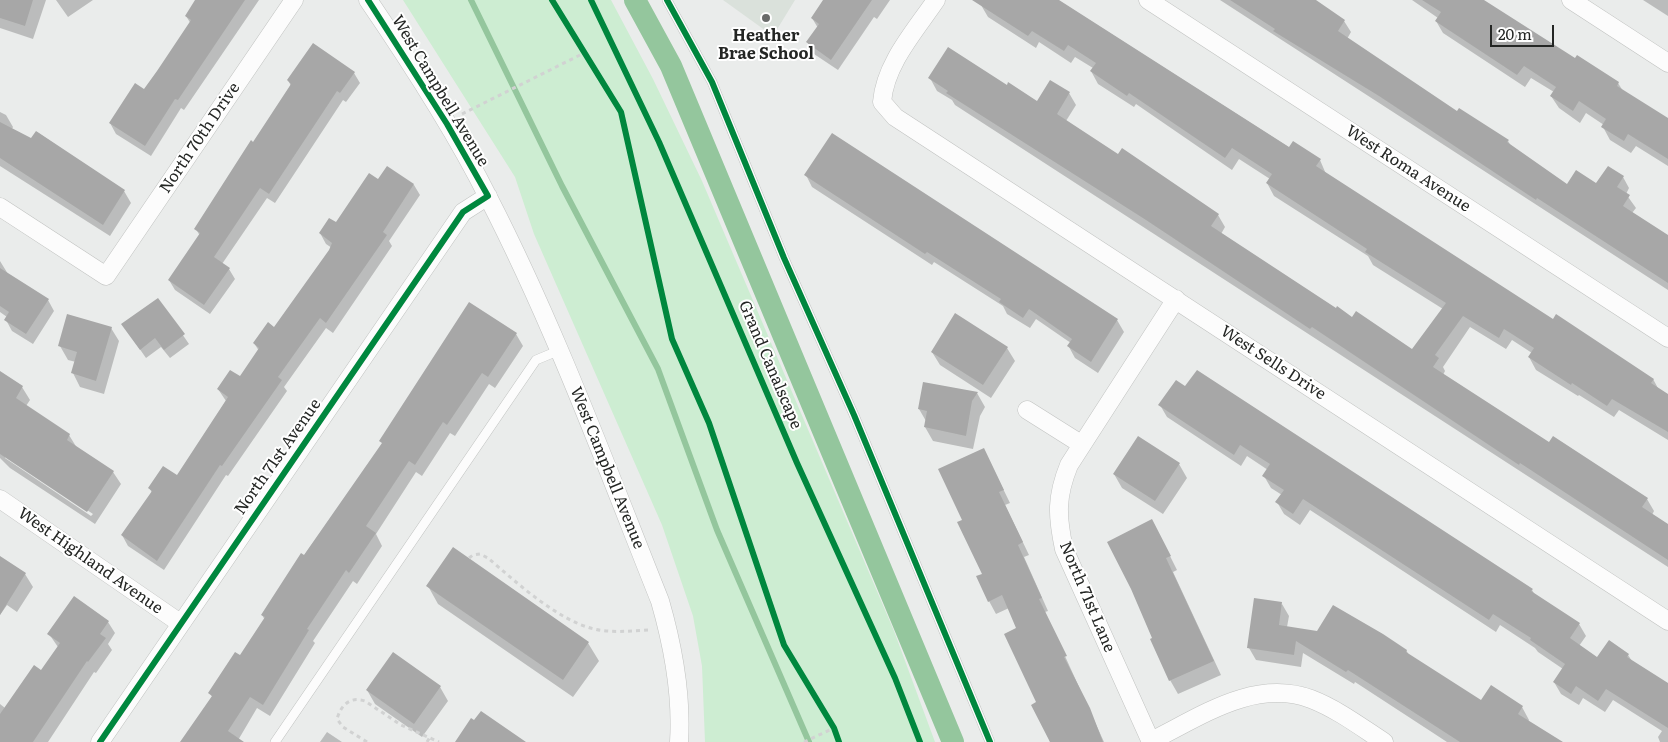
<!DOCTYPE html>
<html>
<head>
<meta charset="utf-8">
<style>
  body { margin:0 }
  #map { position:relative; width:1668px; height:742px; overflow:hidden; background:#eaeceb; font-family:Literata,serif }
  canvas { display:block }
  .scale { position:absolute; left:1490px; top:25px; width:64px; height:22px; box-sizing:border-box; border:2px solid #242624; border-top:0; padding-left:6px; font-size:15px; line-height:18px; white-space:nowrap; color:#242624; -webkit-text-stroke:4px #fff; paint-order:stroke }
</style>
</head>
<body>
<div id="map">
<canvas width="1668" height="742"></canvas>
<div class="scale">20 m</div>
</div>
<script>
const context = document.querySelector('canvas').getContext('2d');
context.lineJoin = 'round';
function paint(path, color) { context.fillStyle = color; context.fill(path, 'evenodd'); }
function stroke(path, color, width, dash) { context.strokeStyle = color; context.lineWidth = width; context.lineCap = dash ? 'butt' : 'round'; context.setLineDash(dash || []); context.stroke(path); }
function drawText(font, color, halo, rows, align = 'center') {
  context.font = font + ' Literata,serif'; context.lineWidth = 4; context.setLineDash([]); context.textBaseline = 'middle'; context.strokeStyle = halo; context.fillStyle = color; for (const [text, x, y, turn = 0] of rows) {
    context.save(); context.translate(x, y); context.rotate((+turn || 0) * Math.PI / 180); context.textAlign = isNaN(turn) ? turn : align; if (halo) context.strokeText(text, 0, 0); context.fillText(text, 0, 0); context.restore();
  }
}
const built = new Path2D(`
  M723,0H795L773,36Z`);
const green = new Path2D(`
  M403,0H611L653,79L702,181L894,631L935,742H705L702,666L693,616L662,525L534,234L515,177Z`);
const shadow = new Path2D(`
  M0,0H46L33,39L0,28Z
  M56,0H93L68,17Z
  M197,0H259L184,110L181,108L151,156L116,134L110,123L144,90L191,24L186,16Z
  M828,0H890L877,19L874,17L838,70L814,54L808,43L818,28L812,18Z
  M984,0H1058L1290,148L1320,160L1326,174L1553,320L1653,379L1659,390L1668,396V440L1619,410L1614,417L1579,395L1578,396L1536,370L1529,357L1532,353L1512,340L1506,349L1470,327L1443,367L1445,371L1443,375L1549,444L1647,499L1654,511L1652,515L1668,525V567L955,105L952,100L937,91L930,78L1007,87L1038,102L1069,93L1076,105L1066,121L1119,156L1218,215L1225,227L1221,234L1336,310L1413,351L1443,309L1373,265L1368,256L1274,196L1267,183L1270,179L1239,159L1232,170L1136,104L1134,107L1098,84L1091,71L1093,68L1075,57L1071,63L1039,42L1036,48L988,17L981,5Z
  M1220,0H1313L1344,21L1351,32L1347,39L1457,113L1508,141L1511,146L1567,186L1596,185L1623,177L1629,188L1626,194L1636,208L1632,213L1668,236V290Z
  M1412,0H1481L1575,60L1618,83L1623,91L1668,121V166L1636,146L1631,153L1610,140L1603,127L1604,125L1586,113L1580,123L1559,108L1551,96L1554,92L1531,78L1525,87L1443,33L1436,21L1438,18Z
  M1643,0H1668V16Z
  M354,73L360,83L346,102L343,100L275,203L267,198L222,264L229,269L235,279L210,314L175,290L169,280L200,236L196,229L291,86L288,80Z
  M0,112L6,115L13,127L12,129L32,140L37,132L124,191L131,203L110,236L0,166Z
  M806,175L1117,320L1124,332L1098,373L1075,358L1069,347L1071,343L1065,339L1036,319L1030,328L1007,314L1003,306L934,262L932,265L812,187Z
  M379,181L414,185L420,195L389,241L392,246L333,333L326,328L284,387L287,391L228,476L226,475L164,570L128,546L122,535L152,493L150,489L177,477L226,401L218,389L240,378L259,351L254,343L275,329L332,248L326,244L320,233L336,224Z
  M0,261L8,274L48,300L54,311L33,344L12,331L6,320L7,317L0,312Z
  M158,299L189,344L170,358L161,347L146,358L123,325Z
  M111,328L119,341L104,394L80,387L73,373L76,362L68,360L60,346Z
  M516,334L523,346L495,388L489,384L455,436L450,433L422,476L416,472L376,534L382,546L357,584L353,581L313,641L315,643L270,716L257,708L237,742H182L213,698L210,693L240,657L265,620L262,615L383,444L381,441Z
  M1007,348L1015,361L991,398L940,365L932,352Z
  M0,380L22,387L30,400L26,406L69,435L77,448L113,472L121,484L95,524L10,468L0,458ZM5,455L93,514L91,516L5,458Z
  M924,383L977,393L985,407L980,416L973,449L933,441L925,427L926,421L919,409Z
  M1160,405L1532,590L1535,595L1579,624L1586,636L1579,646L1598,659L1628,655L1632,661L1668,684V742H1660L1658,737L1662,731L1613,700L1605,712L1583,698L1579,705L1561,694L1554,682L1563,669L1538,652L1535,648L1500,625L1496,632L1310,510L1300,525L1284,514L1277,502L1282,495L1271,488L1264,476L1268,470L1247,456L1241,466L1167,417Z
  M990,462L1010,503L1005,505L1029,555L1024,557L1048,611L1045,612L1104,742H1050L1018,629L1009,608L996,614L989,601L984,574L964,520Z
  M1179,464L1187,478L1163,514L1122,488L1114,474Z
  M1159,534L1177,570L1173,572L1221,675L1178,694L1170,680Z
  M0,558L25,574L33,587L17,612L7,605L0,615Z
  M428,586L588,643L599,661L573,697L438,604Z
  M1282,604L1289,616L1287,627L1406,650L1409,655L1482,702L1522,707L1529,720L1528,722L1560,742H1447L1355,682L1354,684L1303,653L1301,667L1256,660L1249,648Z
  M108,622L115,633L108,644L112,650L96,673L94,672L48,742H0V704L5,708L41,672L58,647L49,634Z
  M440,687L448,701L422,737L375,704L367,690Z
  M327,732L342,742H320Z`);
const stream = new Path2D(`
  M471,0L562,186L658,369L717,530L809,742`);
const canal = new Path2D(`
  M635,0L671,66L953,742`);
const building = new Path2D(`
  M0,0H33L25,26L0,18Z
  M195,0H245L178,100L175,99L145,146L109,123L135,83L144,89L157,71L191,20L185,16Z
  M823,0H872L831,60L806,42L819,24L811,18Z
  M972,0H1059L1289,147L1293,141L1321,159L1316,166L1553,319L1556,314L1654,379L1651,383L1668,394V432L1612,399L1607,406L1572,383L1571,385L1528,357L1534,348L1504,329L1499,338L1463,316L1435,355L1439,358L1433,367L1549,442L1553,436L1648,498L1642,507L1668,524V560L1520,463L1519,465L1312,327L1310,329L1146,220L946,93L948,91L928,78L948,47L1007,85L1008,82L1037,101L1050,80L1070,92L1057,114L1118,154L1122,148L1219,214L1211,226L1336,308L1337,306L1352,317L1356,311L1412,349L1446,303L1365,252L1367,249L1266,183L1272,174L1232,148L1225,158L1129,93L1127,96L1090,71L1096,63L1068,45L1064,51L1032,31L1028,36Z
  M1230,0H1316L1345,20L1338,31L1457,111L1459,108L1509,140L1507,142L1567,184L1576,170L1596,183L1608,166L1624,176L1617,187L1630,195L1623,206L1668,235V283L1537,198L1536,200L1379,96L1273,31L1275,29Z
  M1422,0H1484L1575,58L1577,55L1619,82L1617,86L1668,118V159L1628,134L1624,141L1601,127L1606,119L1579,101L1573,111L1550,96L1556,87L1524,66L1517,75L1435,21L1441,12Z
  M313,43L355,72L340,93L337,91L269,194L260,188L214,257L230,268L204,305L168,280L200,233L194,229L251,140L253,142L291,84L287,80Z
  M0,122L31,138L36,131L125,190L103,225L0,158Z
  M832,133L1118,319L1091,362L1067,346L1072,339L1029,309L1023,318L999,302L1001,299L927,252L925,254L804,175Z
  M387,166L414,184L383,232L387,235L326,323L320,318L278,377L282,380L222,466L220,465L157,561L121,535L152,491L148,488L163,466L177,475L228,397L217,389L230,370L240,376L259,348L253,343L268,322L274,327L329,250L332,243L319,233L329,218L336,222L369,173L378,179Z
  M0,268L49,299L26,334L4,320L9,312L0,306Z
  M158,298L185,334L164,350L155,338L140,350L121,324Z
  M469,302L517,333L488,377L482,373L447,425L443,422L415,465L409,461L366,526L376,533L349,573L346,570L307,629L309,630L263,705L250,697L228,731L244,742H180L212,696L208,693L235,652L240,655L265,617L261,615L301,553L304,555L382,443L379,441Z
  M955,313L1008,347L983,385L931,352Z
  M67,314L112,327L96,381L71,373L77,352L58,346Z
  M1197,370L1533,589L1531,591L1580,623L1570,638L1597,657L1609,640L1629,654L1627,657L1668,683V728L1606,689L1598,701L1576,686L1571,694L1553,682L1565,664L1530,640L1531,638L1493,614L1489,620L1303,499L1293,514L1275,502L1284,490L1262,476L1270,464L1240,445L1234,455L1158,405L1176,380L1185,386Z
  M0,371L23,386L16,398L70,434L67,440L114,471L87,512L0,454Z
  M923,382L978,392L972,401L966,436L924,427L927,411L918,409Z
  M1138,436L1180,463L1155,501L1113,474Z
  M984,448L1004,490L999,492L1023,542L1018,545L1042,598L1039,599L1067,656L1064,657L1090,708L1103,742H1050L1031,705L1036,702L1004,634L1016,628L1002,595L988,602L976,576L982,574L957,522L962,520L938,469Z
  M1152,519L1171,556L1166,558L1214,661L1169,681L1150,639L1152,638L1131,589L1107,542Z
  M453,547L589,642L563,680L426,586Z
  M0,556L26,573L0,615Z
  M74,596L109,621L100,634L106,638L88,662L87,661L33,742H0V714L34,665L41,670L60,643L47,634Z
  M1254,598L1282,602L1279,625L1317,631L1333,605L1383,634L1407,650L1406,652L1481,700L1491,685L1523,706L1518,714L1563,742H1460L1348,670L1346,672L1296,641L1294,655L1247,648Z
  M393,652L441,686L414,724L366,690Z
  M481,711L526,742H455L471,718L474,720Z`);
const path = new Path2D(`
  M462,114L586,52
  M469,558L473,555L480,554L488,558C516,582 557,620 594,629C611,633 629,631 648,630
  M367,742L343,727L337,719C341,705 350,696 365,701L401,725L439,742
  M427,742L430,737
  M804,742L834,728`);
const service = new Path2D(`
  M667,0L712,82L784,258L854,415L990,742
  M275,742L536,360L560,350`);
const minor = new Path2D(`
  M368,0C411,63 454,129 488,197C555,327 606,466 660,601C673,646 682,695 679,742
  M936,0C915,31 885,64 882,102L895,117L1668,621
  M1148,0L1668,338
  M1571,0L1668,63
  M0,207L106,276L294,0
  M1027,410L1081,444
  M0,499L180,623
  M1151,741C1200,717 1254,678 1311,699C1337,709 1361,727 1384,742
  M100,742L463,212L488,196
  M1151,742L1064,549C1057,516 1056,497 1069,465L1176,299`);
const cycleway = new Path2D(`
  M552,0L621,112L672,339L709,423L784,645L834,728L839,742
  M591,0L659,142L797,463L895,678L920,742
  M667,0L712,82L784,258L854,415L990,742
  M100,742L463,212L488,196L447,124L368,0`);
const markers = [
  [766,18,5,"#696b6a"]
];
const poiNames = [
  ["Heather",766,36],
  ["Brae School",766,54]
];
const streetNames = [
  ["West Campbell Avenue",440,91,59],
  ["North 70th Drive",200,138,-56],
  ["West Roma Avenue",1408,169,33],
  ["West Sells Drive",1273,363,33],
  ["Grand Canalscape",770,365,67],
  ["North 71st Avenue",278,457,-55],
  ["West Campbell Avenue",607,468,68],
  ["West Highland Avenue",90,561,35],
  ["North 71st Lane",1087,597,67]
];
paint(built, '#dae1db');
paint(green, '#cdedd2');
paint(shadow, '#0003');
stroke(stream, '#94c69d', 6);
stroke(canal, '#94c69d', 22);
paint(building, '#a7a7a7');
stroke(service, '#c0c2c0', 10);
stroke(minor, '#c0c2c0', 19);
stroke(path, '#d1d2d2', 3, [4, 4]);
stroke(service, '#fcfcfc', 9);
stroke(minor, '#fcfcfc', 18);
stroke(cycleway, '#00873e', 6);
for (const [x, y, r, color] of markers) { const dot = new Path2D(); dot.arc(x, y, r, 0, 2 * Math.PI); context.fillStyle = color; context.fill(dot); stroke(dot, '#fff', 2); }
drawText('bold 16px', '#242624', '#fff', poiNames);
drawText('16px', '#242624', '#fff', streetNames);
</script>
</body>
</html>
